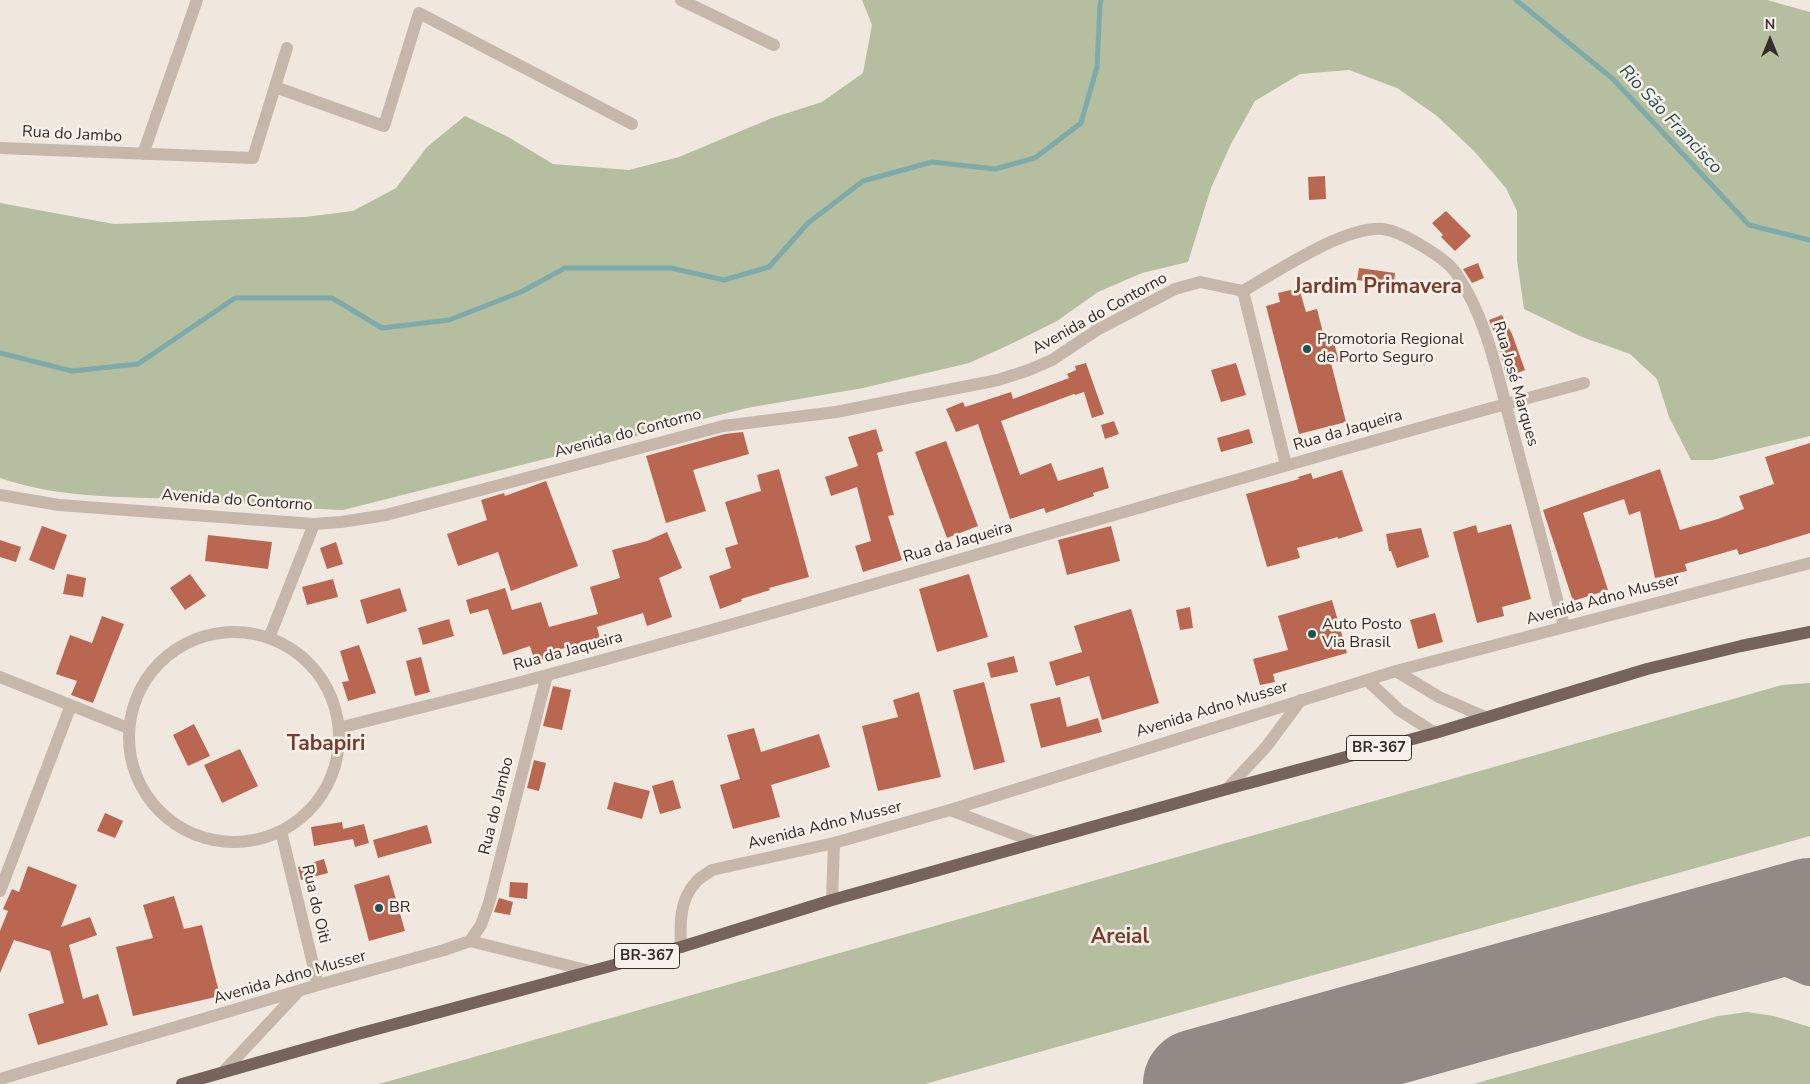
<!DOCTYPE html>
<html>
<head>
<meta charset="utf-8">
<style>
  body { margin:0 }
  #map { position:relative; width:1810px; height:1084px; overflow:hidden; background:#f0e7de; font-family:"Nunito Sans",sans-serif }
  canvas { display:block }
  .north { position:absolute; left:1745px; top:15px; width:50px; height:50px; -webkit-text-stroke:4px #f8f1ea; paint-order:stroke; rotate:0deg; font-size:14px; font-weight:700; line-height:20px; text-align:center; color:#352d29 }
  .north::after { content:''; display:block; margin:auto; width:18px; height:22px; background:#352d29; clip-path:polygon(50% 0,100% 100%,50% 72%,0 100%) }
</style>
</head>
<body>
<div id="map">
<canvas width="1810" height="1084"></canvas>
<div class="north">N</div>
</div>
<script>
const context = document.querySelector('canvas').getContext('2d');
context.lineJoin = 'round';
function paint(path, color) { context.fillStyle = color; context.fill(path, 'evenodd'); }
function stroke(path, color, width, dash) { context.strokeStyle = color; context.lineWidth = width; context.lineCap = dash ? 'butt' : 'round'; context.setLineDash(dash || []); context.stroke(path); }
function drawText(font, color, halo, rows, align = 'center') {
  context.font = font + ' "Nunito Sans",sans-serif'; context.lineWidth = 5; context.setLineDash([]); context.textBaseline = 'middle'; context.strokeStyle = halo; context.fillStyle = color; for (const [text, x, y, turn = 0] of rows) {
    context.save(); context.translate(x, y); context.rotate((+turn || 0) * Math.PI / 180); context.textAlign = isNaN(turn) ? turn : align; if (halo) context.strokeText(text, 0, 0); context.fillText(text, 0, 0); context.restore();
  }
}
const green = new Path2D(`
  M862,0H1767L1810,12V436L1712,460H1691L1669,417L1657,379L1630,354L1582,337L1524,309L1517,260V211L1506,188L1474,151L1437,116L1397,88L1349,70L1300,74L1255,101L1231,144L1211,188L1188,262L1142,273L1098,292L1057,321L1013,343L969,363L863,388L747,408L343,510C294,509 245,502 195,500C130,496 63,500 0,478V203L114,224L305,217L353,211L396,188L427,147L465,116L510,138L553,164L629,170L679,157L772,118L822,102L863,73L872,25Z
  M1810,683V836L925,1084H379L1782,685Z
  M1747,1012L1774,1016L1810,1027V1084H1473L1718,1016Z`);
const stream = new Path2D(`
  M1516,0L1612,78L1749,225L1810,240
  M0,353L72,371L138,364L235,298H332L382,328L449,320L521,292L565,268H671L724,280L769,267L808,223L863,181L932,162L995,169L1035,158L1081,123L1097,67L1100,5L1101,0`);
const taxiway = new Path2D(`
  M1719,939C1753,939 1779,950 1810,964`);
const runway = new Path2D(`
  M1198,1084L1810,913`);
const building = new Path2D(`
  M1325,176L1326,199L1309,200L1308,177Z
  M1446,211L1471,236L1455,251L1441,237L1443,235L1432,223Z
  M1478,263L1484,278L1472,283L1463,269Z
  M1359,268L1395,273L1394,285L1357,280Z
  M1299,288L1306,312L1317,309L1324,337L1332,336L1339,361L1331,363L1346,422L1299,434L1266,306L1280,302L1278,293Z
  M1502,315L1512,334L1525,370L1507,377L1496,339H1497L1489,320Z
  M1086,363L1104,414L1092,418L1084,392L1075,395L1074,394L1001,421L1020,475L1051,463L1058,481L1103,467L1109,488L1093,493L1094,496L1046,513L1044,508L1010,519L978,424L956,432L946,409L963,402L965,407L1011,392L1013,399L1069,378L1067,374L1076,370L1075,366Z
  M1236,363L1246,395L1221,402L1211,370Z
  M1114,421L1119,434L1105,439L1101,425Z
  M876,429L883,451L877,453L894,515L888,516L902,560L863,572L855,546L871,541L857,487L831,496L825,477L858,466L848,437Z
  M1249,429L1253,443L1221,452L1217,438Z
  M743,432L749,454L693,470L706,511L666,523L646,456L725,434Z
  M946,441L978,526L947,538L915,452Z
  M1810,443V533L1739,555L1737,549L1685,564L1687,571L1655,578L1640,511L1629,515L1624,499L1583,513L1608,590L1573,601L1543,510L1660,469L1680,530L1718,519L1744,509L1739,496L1774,484L1765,457Z
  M779,469L809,577L769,588L770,590L741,599L742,601L720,609L709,576L731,568L725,548L738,544L725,502L761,491L757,475Z
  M1342,470L1363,531L1338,539V537L1297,548L1300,558L1267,567L1246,494L1299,479L1298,477L1311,473L1313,479Z
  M546,481L578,566L511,591L498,552L458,566L447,534L487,520L481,500L504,493L505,496Z
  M1511,524L1531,599L1502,607L1504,616L1477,623L1453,532L1476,525L1478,533Z
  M42,526L67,535L54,570L29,560Z
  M1111,526L1120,561L1067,575L1058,540Z
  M1421,528L1429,557L1397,568L1391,551H1389L1386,534Z
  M667,532L682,568L659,578L672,617L647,626L643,613L597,627L600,639L557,650L558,655L535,662L530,646L503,655L488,609L470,614L466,600L505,588L512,610L541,602L549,627L598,614L590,587L620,578L612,550L647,541Z
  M208,535L272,542L268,569L205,561Z
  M0,540L21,547L16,562L0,557Z
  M336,542L343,564L327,569L320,548Z
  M67,574L86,578L83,597L63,594Z
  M190,574L206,596L185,610L170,588Z
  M969,574L988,637L937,652L919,589Z
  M333,579L338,597L307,605L302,587Z
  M400,588L407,611L367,624L360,600Z
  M1332,600L1347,653L1273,674L1275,682L1260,685L1253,659L1288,650L1278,616Z
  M1190,607L1193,628L1180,630L1176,610Z
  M1131,609L1159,703L1102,720L1089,676L1056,686L1049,662L1082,652L1074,626Z
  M1435,613L1443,642L1418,649L1410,620Z
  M102,616L124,624L93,703L71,695L77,681L56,674L70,635L92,643Z
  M449,619L454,636L423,645L418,628Z
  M359,645L376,693L348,701L342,682L349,681L340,651Z
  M1014,656L1018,672L991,678L987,663Z
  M421,657L430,692L415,696L406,661Z
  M984,682L1005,762L974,770L953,690Z
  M553,686L571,690L562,730L543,726Z
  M919,692L941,777L878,791L862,726L898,717L893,700Z
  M1060,697L1067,727L1098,718L1102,732L1041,748L1030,704Z
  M194,724L210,756L188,766L173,735Z
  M754,728L761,752L819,734L830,767L771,785L780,817L733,829L720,785L740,779L727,735Z
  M240,749L258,786L222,803L204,765Z
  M534,760L546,763L539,791L527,788Z
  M673,780L681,808L660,814L652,786Z
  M614,782L650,791L642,819L607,809Z
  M105,813L123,821L115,838L97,831Z
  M342,822L343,829L364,824L369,843L355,847L353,839L314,846L311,827Z
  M427,825L432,843L378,858L373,840Z
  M324,859L328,873L301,880L298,867Z
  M28,866L77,885L61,927L90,917L97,935L69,945L83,999L98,994L108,1025L38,1045L28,1014L64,1003L50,951L14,940L0,973V931L8,911L3,909L12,889L19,892Z
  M389,875L405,931L369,941L354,885Z
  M510,882L528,883L527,899L509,897Z
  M174,896L184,929L202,925L220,996L133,1016L116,947L153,938L143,905Z
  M499,898L513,902L510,915L494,912Z`);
const street = new Path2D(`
  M681,0L774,45
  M275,87L384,126L419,13L632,124
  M0,148L253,158L287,48
  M143,154L197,0
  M1243,291C1278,271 1344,226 1383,229C1401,231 1446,258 1456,273C1487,319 1497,373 1511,425C1529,492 1547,559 1564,626
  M1243,291L1286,465
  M0,495L59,505L314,524L341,522L386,515L723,426L836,412L998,380L1029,370L1052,360L1097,330L1175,289L1200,282L1243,291
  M129 737a105 105 0 1 1 210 0a105 105 0 1 1-210 0Z
  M269,638L314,524
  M1396,671L1439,697L1485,717
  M0,677L128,728
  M1367,680L1399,710L1435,733
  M339,728C408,710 478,694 547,675C894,583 1237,475 1584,383
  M1227,789L1266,747L1301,700
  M950,810L1035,842
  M281,831L318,985
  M0,891L71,705
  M832,900L834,843
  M470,941L481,925L489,903L547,675
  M681,947C680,925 679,900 696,882C700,877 707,874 712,870L834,843L950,810L1396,671L1810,563
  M223,1072L298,992
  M0,1079L318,985L444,950L470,941L590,971`);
const primary = new Path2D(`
  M182,1084L358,1034L681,947L832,900L1227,789L1435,733L1647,669L1741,646L1810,632`);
const markers = [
  [1307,349,5,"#235153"],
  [1312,634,5,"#235153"],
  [379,908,5,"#235153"]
];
const shields = [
  [1379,748,65],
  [647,956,65]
];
const shieldNames = [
  ["BR-367",1379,748],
  ["BR-367",647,956]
];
const streetNames = [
  ["Rua do Jambo",72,135,3],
  ["Avenida do Contorno",1100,314,-29],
  ["Rua José Marques",1515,384,74],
  ["Rua da Jaqueira",1348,431,-16],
  ["Avenida do Contorno",628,434,-15],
  ["Avenida do Contorno",237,501,4],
  ["Rua da Jaqueira",958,543,-16],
  ["Avenida Adno Musser",1603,600,-15],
  ["Rua da Jaqueira",568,652,-15],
  ["Avenida Adno Musser",1212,710,-17],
  ["Rua do Jambo",497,806,-76],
  ["Avenida Adno Musser",825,826,-14],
  ["Rua do Oiti",315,904,77],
  ["Avenida Adno Musser",290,978,-16]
];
const poiNames = [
  ["Promotoria Regional",1317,340],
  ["de Porto Seguro",1317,358],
  ["Auto Posto",1322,625],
  ["Via Brasil",1322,643],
  ["BR",389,908]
];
const waterNames = [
  ["Rio São Francisco",1670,120,47]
];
const districtNames = [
  ["Jardim Primavera",1378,288],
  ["Tabapiri",326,745],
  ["Areial",1120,938]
];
paint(green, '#b5be9f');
stroke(stream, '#7faaaa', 5);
stroke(taxiway, '#928a84', 44);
stroke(runway, '#928a84', 110);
paint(building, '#ba6752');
stroke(street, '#c7b7ab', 12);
stroke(primary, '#76645c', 12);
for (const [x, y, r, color] of markers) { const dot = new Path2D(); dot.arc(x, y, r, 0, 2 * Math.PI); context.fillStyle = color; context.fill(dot); stroke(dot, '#f8f1ea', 2); }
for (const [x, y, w] of shields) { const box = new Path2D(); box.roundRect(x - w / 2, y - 12.5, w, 25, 4); context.fillStyle = '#f8f1ea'; context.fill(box); stroke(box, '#352d29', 1); }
drawText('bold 15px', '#352d29', null, shieldNames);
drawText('16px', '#352d29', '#f8f1ea', streetNames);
drawText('16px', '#352d29', '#f8f1ea', poiNames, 'left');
drawText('italic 18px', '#235153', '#f8f1ea', waterNames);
drawText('bold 21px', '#7c3b2a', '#f8f1ea', districtNames);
</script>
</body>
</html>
